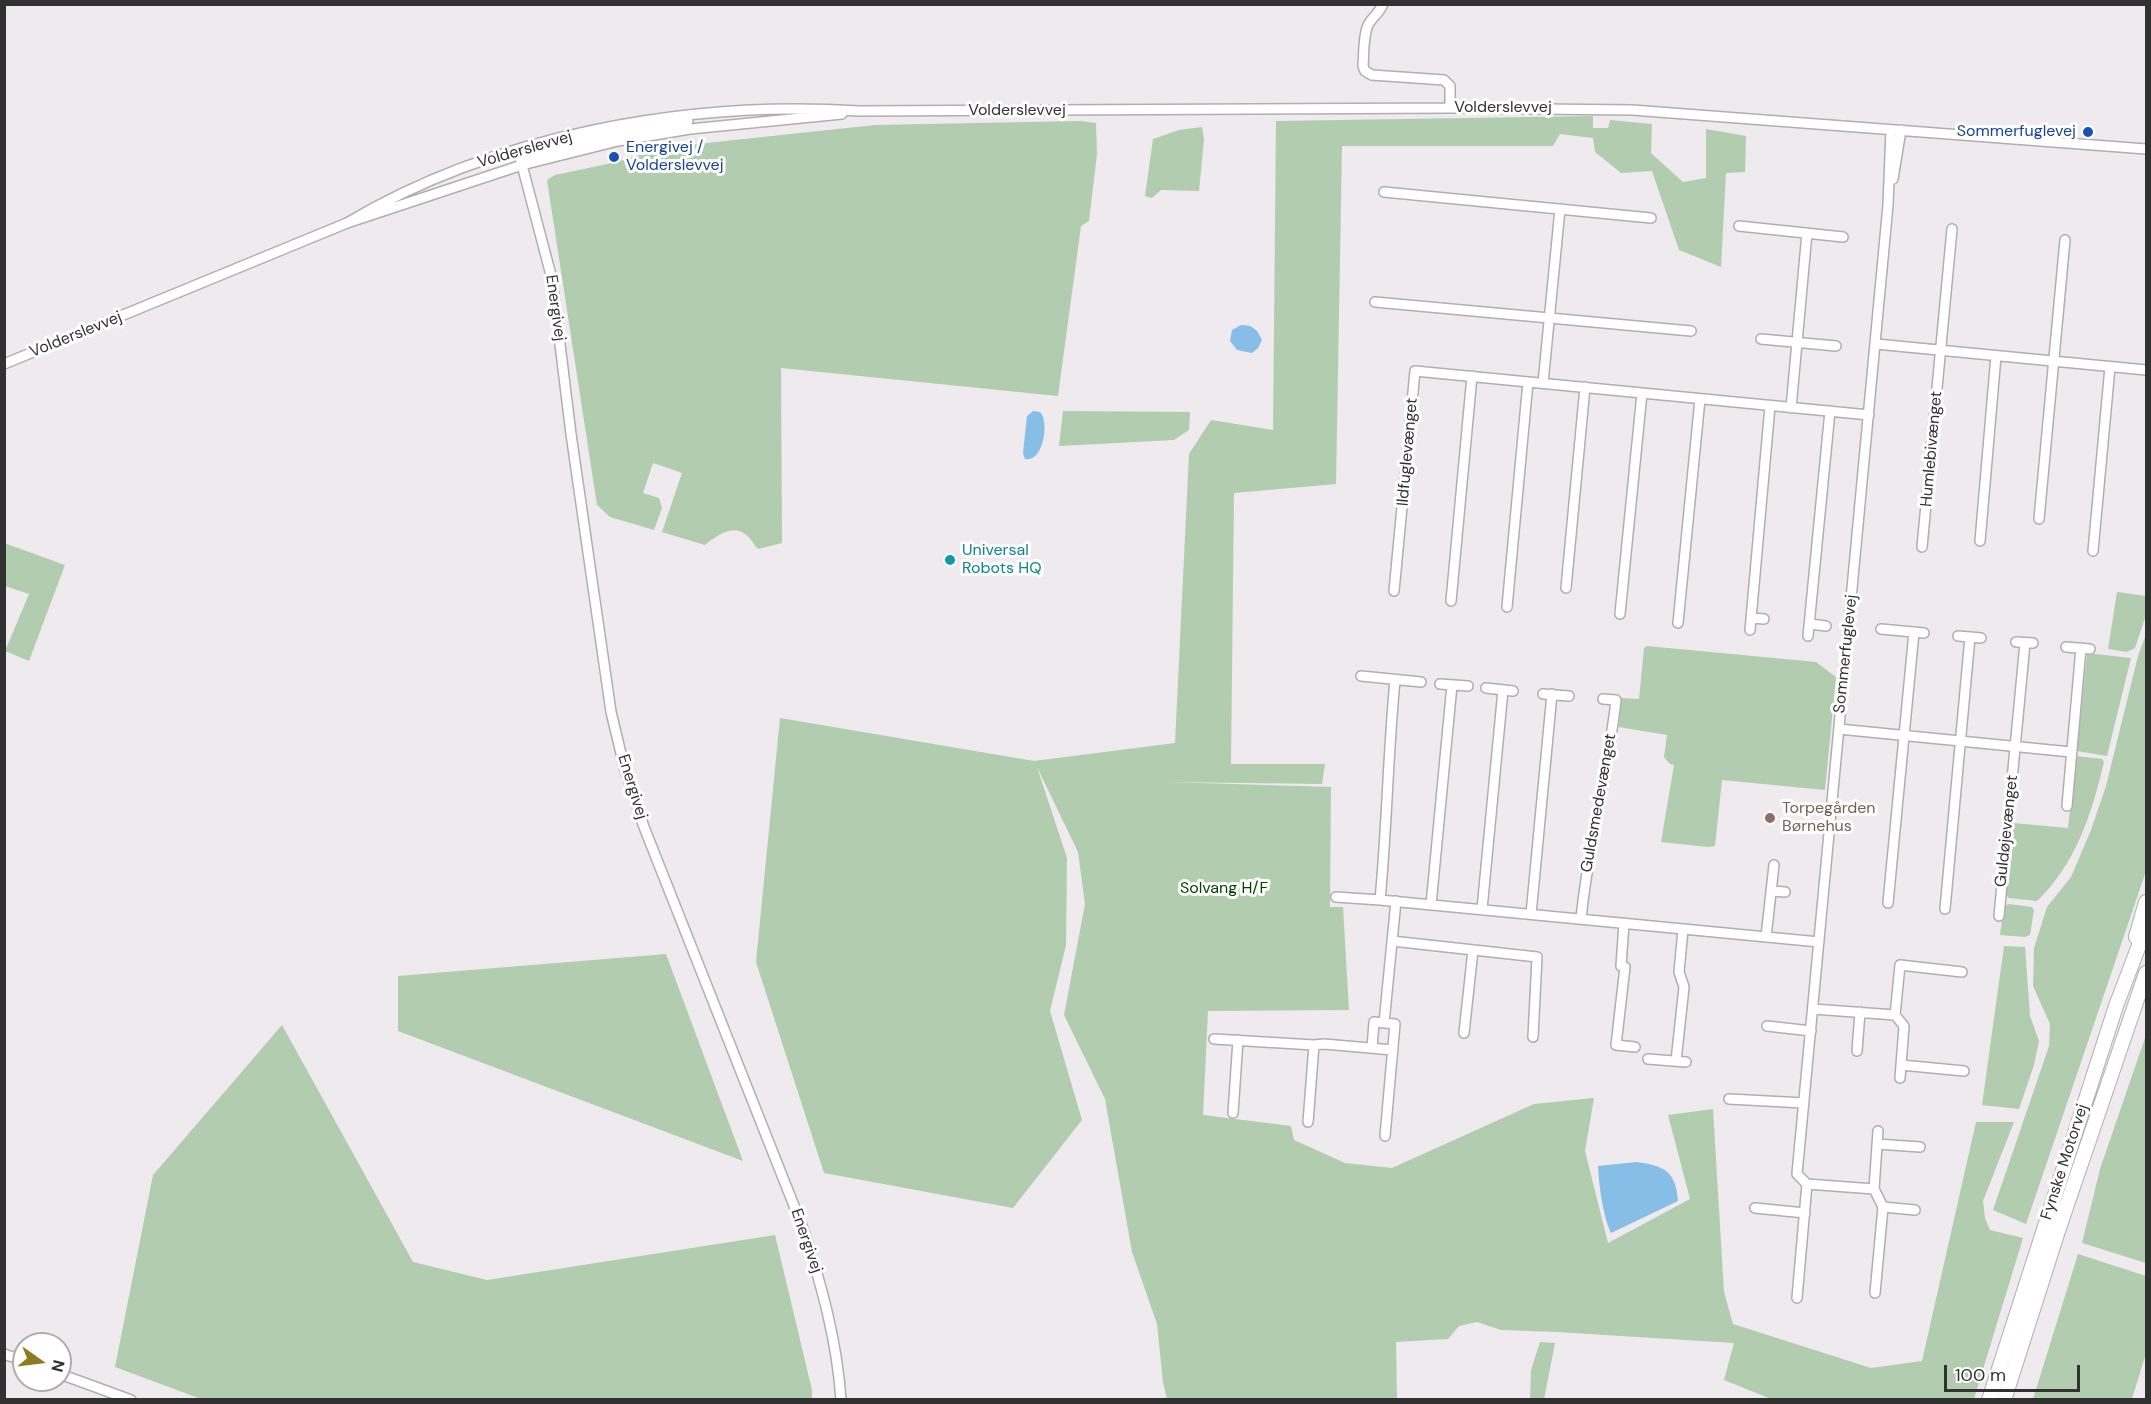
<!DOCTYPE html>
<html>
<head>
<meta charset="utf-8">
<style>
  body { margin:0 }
  #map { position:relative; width:2151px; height:1404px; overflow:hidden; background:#eeeaee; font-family:"DM Sans",sans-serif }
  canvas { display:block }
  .frame { position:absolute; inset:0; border:6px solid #323132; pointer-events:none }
  .north { position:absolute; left:12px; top:1332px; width:60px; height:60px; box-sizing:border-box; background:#fff; border:2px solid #adadad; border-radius:50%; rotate:104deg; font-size:16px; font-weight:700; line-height:24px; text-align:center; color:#323132 }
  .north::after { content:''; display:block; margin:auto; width:21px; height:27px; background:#907a20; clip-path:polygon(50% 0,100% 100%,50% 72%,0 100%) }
  .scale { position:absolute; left:1944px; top:1365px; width:136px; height:27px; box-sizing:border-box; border:3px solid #323132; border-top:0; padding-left:8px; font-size:18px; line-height:21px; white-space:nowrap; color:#323132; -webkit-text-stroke:4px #fff; paint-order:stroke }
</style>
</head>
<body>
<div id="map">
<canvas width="2151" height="1404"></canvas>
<div class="frame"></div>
<div class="north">N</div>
<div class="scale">100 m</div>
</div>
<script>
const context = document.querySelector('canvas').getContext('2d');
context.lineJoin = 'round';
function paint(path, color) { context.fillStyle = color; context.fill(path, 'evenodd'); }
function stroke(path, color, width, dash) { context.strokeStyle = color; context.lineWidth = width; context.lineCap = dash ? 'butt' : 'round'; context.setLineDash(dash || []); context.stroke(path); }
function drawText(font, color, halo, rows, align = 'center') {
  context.font = font + ' "DM Sans",sans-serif'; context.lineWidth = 6; context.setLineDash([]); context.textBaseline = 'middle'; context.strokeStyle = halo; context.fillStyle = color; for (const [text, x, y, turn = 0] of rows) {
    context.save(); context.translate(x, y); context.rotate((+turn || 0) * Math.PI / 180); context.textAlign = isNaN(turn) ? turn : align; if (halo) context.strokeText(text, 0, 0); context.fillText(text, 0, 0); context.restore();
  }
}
const green = new Path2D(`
  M1593,116V128H1608L1610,120L1652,124L1651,153L1683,182L1706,178V129L1746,136L1745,172L1726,173L1721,267L1679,250L1652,171L1621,173L1595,152L1593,138L1560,134L1553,146H1342L1336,484L1234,493L1231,764H1325L1322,784L1167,782L1331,787L1330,907H1343L1349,1010L1208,1011L1203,1115L1291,1126L1294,1140L1345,1163L1392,1168L1534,1104L1594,1098L1585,1151L1608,1243L1690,1199L1668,1115L1713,1109L1724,1292L1733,1324L1871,1368L1922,1361L1976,1122H2014L1983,1201L1985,1218L1990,1230L2023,1238L1974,1399H1771L1724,1380L1734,1343L1557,1332L1501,1330L1477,1322L1459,1326L1448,1339L1396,1342L1397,1399H1167L1163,1382L1157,1324L1132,1252L1105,1099L1064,1015L1085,904L1078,852L1037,767L1067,858L1066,945L1050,1011L1082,1120L1013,1208L824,1173L756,962L780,718L1034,761L1175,743L1189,454L1211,420L1273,430L1276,121Z
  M1080,121L1096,123L1097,154L1089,221L1081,226L1058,396L781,368L782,543L758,549C754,545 750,537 745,534C732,524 715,537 705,545L662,532L682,473L653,463L643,493L659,498L662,508L654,530L610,517L597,505L547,180L555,175L612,163L669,147L875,125Z
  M1202,127L1204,139L1199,191L1161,190L1152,198L1145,196L1153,139L1179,130Z
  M1063,411H1067L1190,412L1189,430L1174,440L1059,446Z
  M4,543L65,565L29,661L5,651L29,594L5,586Z
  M2117,592L2146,596V615L2135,648L2127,652L2108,649Z
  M2146,634V871L2026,1224L1993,1210L2049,1046L2050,1024L2033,986L2034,948L2047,907L2071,877L2091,830L2106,786L2138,656Z
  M1647,646L1816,662L1836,677L1825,790L1722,780L1715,846L1708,847L1661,842L1674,765L1670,764L1664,757L1667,735L1619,727L1621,698L1639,699L1644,648Z
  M2087,653L2131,658L2107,756L2077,751Z
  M2076,756L2102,759L2104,762C2092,813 2076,864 2037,901L2009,898L2006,895L2013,823L2068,828Z
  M2009,904L2032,907L2034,910L2030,935L2025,937L2000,935L2004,906Z
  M2004,946L2025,947L2030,1016L2039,1041L2034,1065L2019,1109L1982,1105Z
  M666,954L743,1161L398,1031V976Z
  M282,1025L413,1262L487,1280L775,1235L812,1390V1399H201L115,1367L153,1175Z
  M2146,1035V1263L2082,1243L2100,1169Z
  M2078,1254L2146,1276V1353L2132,1399H2033Z
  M1540,1342L1555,1343L1544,1399H1530L1531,1370Z`);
const water = new Path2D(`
  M1241,325C1253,325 1257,329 1262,340L1258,348L1252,353L1237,350L1230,341L1232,330Z
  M1033,411L1040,412C1050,422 1043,463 1025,459L1023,453L1027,416Z
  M1637,1162C1664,1166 1676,1171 1678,1201L1611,1233C1603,1216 1599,1186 1598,1166Z`);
const minor = new Path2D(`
  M1383,4C1379,14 1372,17 1368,25C1363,36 1364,54 1363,66L1365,71L1372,75L1444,80L1450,86V108
  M518,150L552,279L571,434L611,712L625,770L644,827L804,1231C822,1287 837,1341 841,1400
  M522,165L526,158L541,151L616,134L688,121
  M1893,179L1901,130
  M1384,192L1651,218
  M347,223C494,135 688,100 859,111L1450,108L1632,110L2146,149
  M1739,226L1843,237
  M1375,302L1691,331
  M1761,339L1836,346
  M1876,344L2146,370
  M4,364L347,223L522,165L618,141L690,129L842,114
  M1543,383L1560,209
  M1791,408L1807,233
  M2039,519L2065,240
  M1980,541L1996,356
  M1922,547L1952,229
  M2093,551L2110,367
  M1566,588L1585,387
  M1394,591L1415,371L1869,415
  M1451,601L1472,376
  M1507,607L1528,382
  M1620,614L1642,393
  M1751,618L1764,619
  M1678,623L1700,399
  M1810,624L1826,626
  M1881,629L1924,633
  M1750,630L1770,406
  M1808,636L1830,411
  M1958,636L1981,638
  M2016,642L2033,643
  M2066,647L2090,649
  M1361,676L1421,682
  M1440,684L1468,686
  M1486,688L1513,691
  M1543,694L1569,696
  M1839,729L2071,752
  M2067,806L2081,648
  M1771,891L1785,892
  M1336,897L1380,900L1819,942
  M1380,900C1387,826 1388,753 1395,680
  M1888,903L1914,632
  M1431,905L1452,685
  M1482,909L1503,690
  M1945,909L1970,637
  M1531,914L1552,694
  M1999,916L2025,643
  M1581,919C1588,845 1608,774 1616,700L1603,699
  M1624,923L1621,966L1625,967L1616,1045L1635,1047
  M1766,937L1774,865
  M1392,941L1537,957L1533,1037
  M1813,1009L1895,1015
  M1384,1023L1396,901
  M1767,1026L1811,1031
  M1464,1033L1473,950
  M1214,1039L1314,1045L1324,1044L1393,1050
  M1372,1048L1374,1022L1395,1024L1385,1136
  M1857,1051L1860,1012
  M1648,1059L1686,1062
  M1676,1061L1684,987L1679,972L1683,929
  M1901,1065L1964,1071
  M1900,1078L1904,1026L1895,1015L1900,965L1962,972
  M1729,1099L1804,1103
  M1233,1113L1238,1040
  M1308,1122L1314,1045
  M1877,1144L1920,1147
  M1807,1184L1874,1189
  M1883,1207L1915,1210
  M1755,1208L1805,1213
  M1875,1293L1883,1207L1874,1189L1878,1131
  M1797,1298L1807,1184L1797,1174L1888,205L1891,130
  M4,1354L24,1361
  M60,1374L131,1400`);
const highway = new Path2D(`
  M2136,937L2146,902
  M1989,1400L2116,1006L2146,927
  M2004,1400L2058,1231L2146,973`);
const markers = [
  [2088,132,6,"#1a4fb4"],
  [614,157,6,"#1a4fb4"],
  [950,560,6,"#0f9aa8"],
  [1770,818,6,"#8d6e63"]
];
const streetNames = [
  ["Volderslevvej",1503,108],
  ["Volderslevvej",1017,111],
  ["Volderslevvej",525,150,-16],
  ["Energivej",555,308,82],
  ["Volderslevvej",76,335,-22],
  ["Humlebivænget",1932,449,-85],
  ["Ildfuglevænget",1408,452,-85],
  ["Sommerfuglevej",1846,654,-84],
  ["Energivej",632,787,73],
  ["Guldsmedevænget",1599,803,-80],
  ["Guldøjevænget",2007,831,-84],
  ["Fynske Motorvej",2065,1162,-72],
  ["Energivej",806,1241,71]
];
const transitNames = [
  ["Sommerfuglevej",2076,132],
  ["Energivej /",626,148,"left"],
  ["Volderslevvej",626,166,"left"]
];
const cultureNames = [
  ["Universal",962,551],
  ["Robots HQ",962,569]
];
const educationNames = [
  ["Torpegården",1782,809],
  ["Børnehus",1782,827]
];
const parkNames = [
  ["Solvang H/F",1224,889]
];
paint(green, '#b2ccaf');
paint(water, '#87bee8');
stroke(minor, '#b1adb0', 12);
stroke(highway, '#b1adb0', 16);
stroke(minor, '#fff', 9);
stroke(highway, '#fff', 14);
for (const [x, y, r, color] of markers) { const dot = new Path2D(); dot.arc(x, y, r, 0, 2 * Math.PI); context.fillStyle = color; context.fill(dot); stroke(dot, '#fff', 2); }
drawText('16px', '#323132', '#fff', streetNames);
drawText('16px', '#164399', '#fff', transitNames, 'right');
drawText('16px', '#0d838f', '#fff', cultureNames, 'left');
drawText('16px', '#785e54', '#fff', educationNames, 'left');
drawText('16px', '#014300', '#fff', parkNames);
</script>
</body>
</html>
